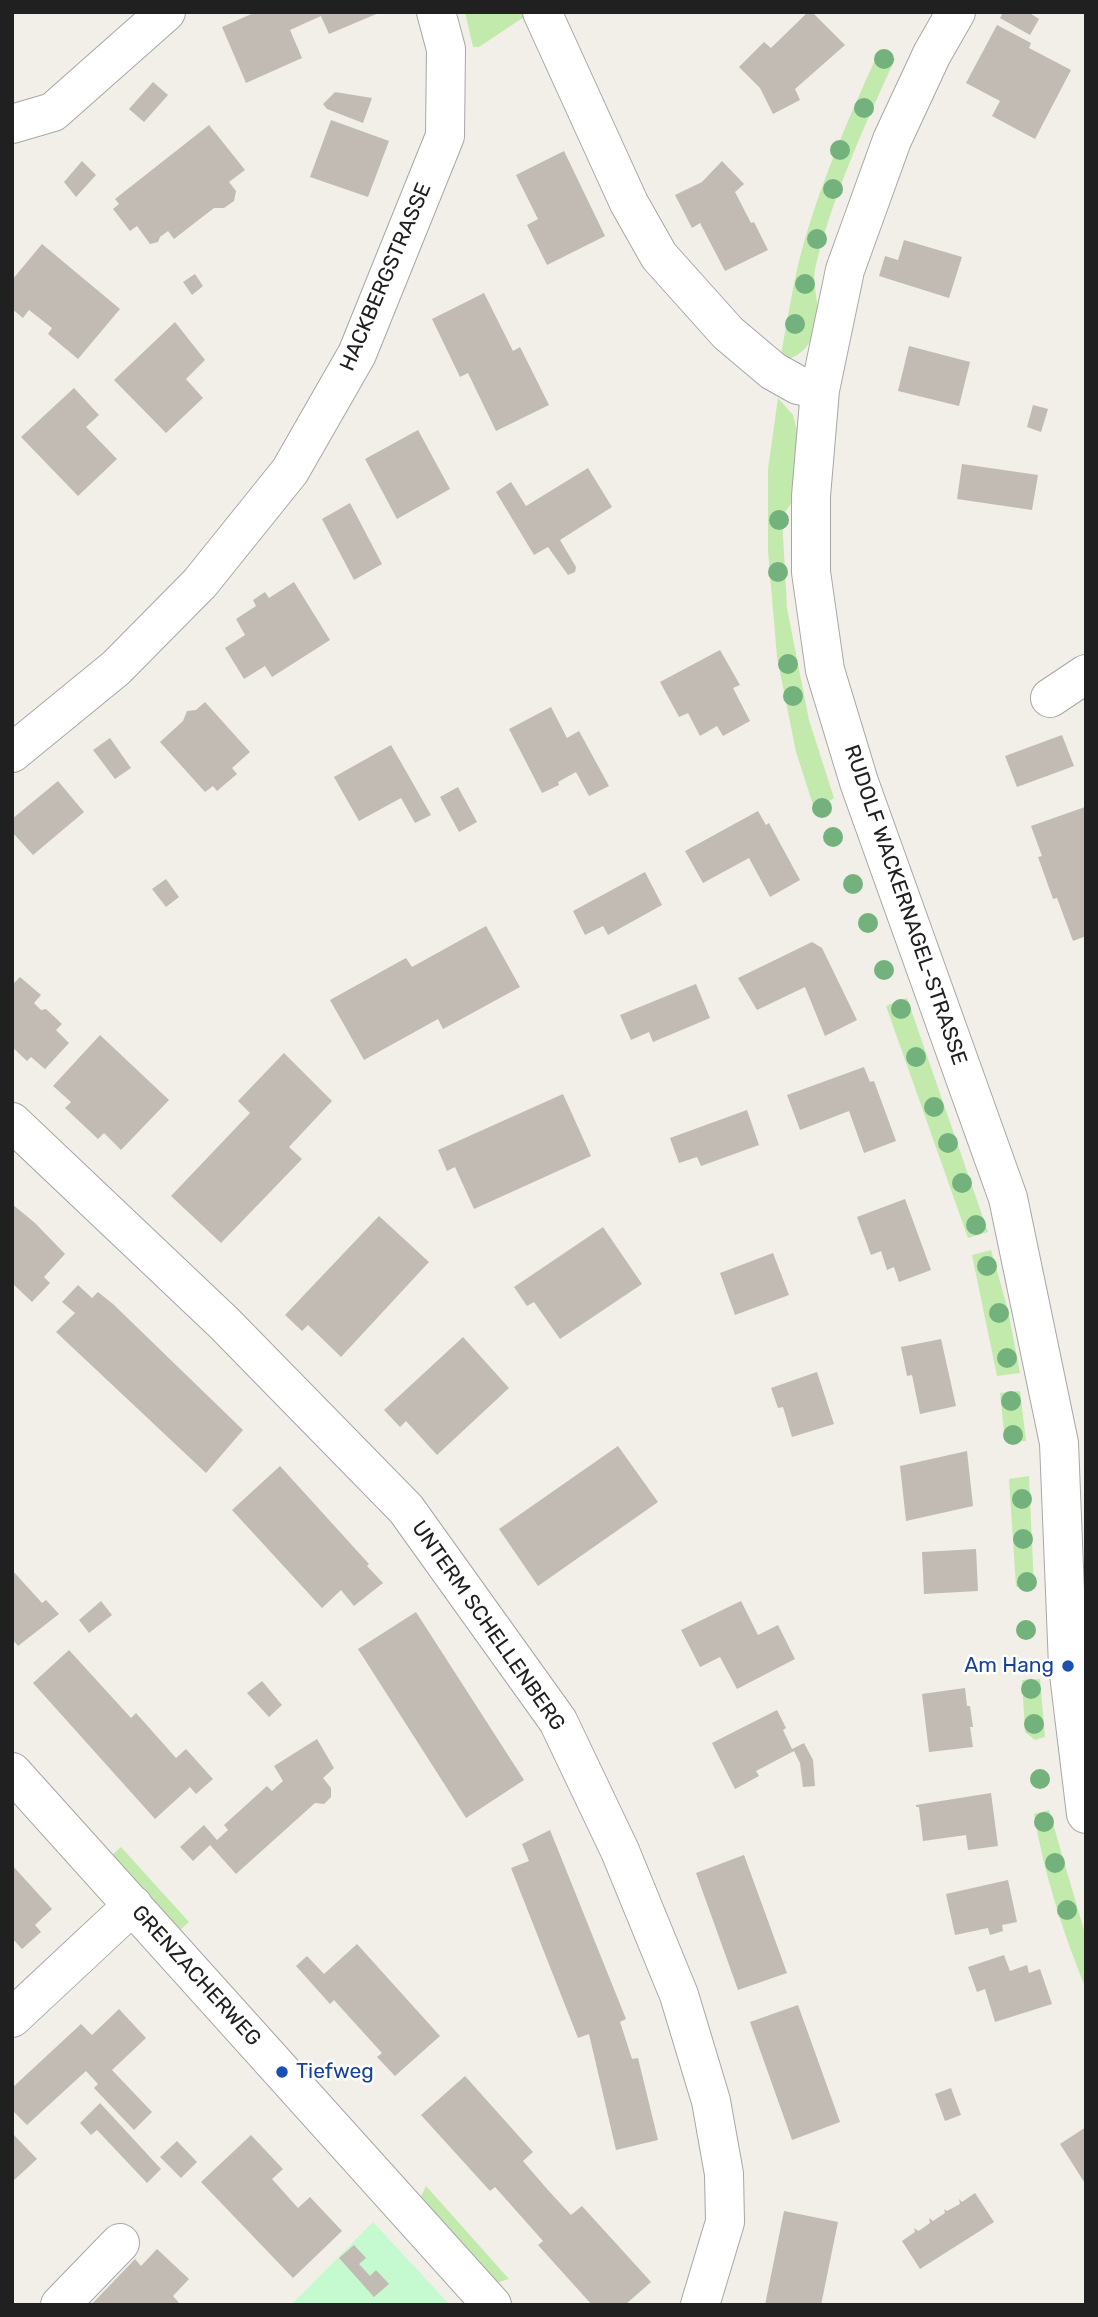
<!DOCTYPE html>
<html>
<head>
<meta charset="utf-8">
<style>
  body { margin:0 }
  #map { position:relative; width:1098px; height:2317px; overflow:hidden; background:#f1efe7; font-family:Rubik,sans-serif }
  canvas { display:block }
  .frame { position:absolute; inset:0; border:14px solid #202020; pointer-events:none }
</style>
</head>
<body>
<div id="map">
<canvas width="1098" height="2317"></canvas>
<div class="frame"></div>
</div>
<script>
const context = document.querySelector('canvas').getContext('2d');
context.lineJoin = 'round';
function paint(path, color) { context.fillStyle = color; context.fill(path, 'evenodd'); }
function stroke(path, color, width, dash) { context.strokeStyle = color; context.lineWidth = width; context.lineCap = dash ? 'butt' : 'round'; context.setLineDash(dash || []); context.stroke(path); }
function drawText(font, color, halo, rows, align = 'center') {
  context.font = font + ' Rubik,sans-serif'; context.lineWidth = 5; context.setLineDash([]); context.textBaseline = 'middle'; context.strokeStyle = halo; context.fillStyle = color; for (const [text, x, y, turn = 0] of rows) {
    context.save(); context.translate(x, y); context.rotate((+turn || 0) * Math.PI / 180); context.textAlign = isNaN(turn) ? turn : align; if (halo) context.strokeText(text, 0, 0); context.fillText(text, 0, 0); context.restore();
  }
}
const grass = new Path2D(`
  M465,12H526L527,15L479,47H473Z
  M880,49L895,59C864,127 832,196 815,269C811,289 824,312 815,332C808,348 798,359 780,360C786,328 791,296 798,265C817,190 848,119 880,49Z
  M778,398L793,415L798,434L794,499L782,517L787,608L809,720L834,798L815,811L796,752L777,657L768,551V469Z
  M907,998L988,1232L968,1238L886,1006Z
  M991,1250L1008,1310L1020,1373L997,1376L972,1255Z
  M1020,1391L1026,1441H1005L1000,1393Z
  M1029,1476L1034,1587H1016L1009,1479Z
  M1040,1679L1045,1737L1035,1740L1025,1732L1022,1680Z
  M1049,1810L1086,1937V1989C1063,1933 1044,1874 1034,1814Z
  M121,1847L189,1922L180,1930L112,1855Z
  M426,2186L509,2279L496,2283L420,2199Z`);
const park = new Path2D(`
  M373,2222L450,2305H291Z`);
const building = new Path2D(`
  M256,12H381L329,34L321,16L290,30L302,58L246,83L222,27Z
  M808,12H812L845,45L795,89L800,100L773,114L760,88L739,67L764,42L771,48Z
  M1003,12H1028L1039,19L1030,35L1000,18Z
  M997,25L1031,43L1029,48L1071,70L1035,139L992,116L1000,101L966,83Z
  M153,82L168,95L144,122L129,109Z
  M335,92L372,98L363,123L327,109L323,104Z
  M331,120L389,141L368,197L310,177Z
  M209,125L245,170L229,182L236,191L234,201L224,208H214L174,239L168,231L160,237L158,242L150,244L137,226L130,231L113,209L119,204L115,199Z
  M564,151L605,236L547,265L527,225L538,219L516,175Z
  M82,161L96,175L76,197L64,182Z
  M722,161L744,184L735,192L751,223L754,222L768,250L725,271L700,223L692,228L675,195L702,182Z
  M904,240L962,257L949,298L879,276L885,256L898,260Z
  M42,244L120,309L78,359L48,334L52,328L29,310L23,318L12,309V280Z
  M195,274L203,286L192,295L183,282Z
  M484,293L513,351L520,347L549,405L496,431L468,373L460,377L432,319Z
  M175,322L205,360L186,379L203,398L166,433L114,380Z
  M909,346L970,362L959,406L898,391Z
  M74,388L99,415L86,427L117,459L78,496L21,437Z
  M1033,405L1048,409L1041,432L1027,427Z
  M418,430L450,489L397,519L365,459Z
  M962,464L1038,475L1032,510L957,499Z
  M588,468L612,507L560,540L576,567L575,572L568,575L548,547L534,555L496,492L511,482L526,506Z
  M350,503L382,564L354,580L322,519Z
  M294,582L330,640L272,677L265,666L244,679L225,648L245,635L236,619L256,606L253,600L265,592L269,598Z
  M720,650L740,685L733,688L750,721L723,736L717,726L700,736L688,713L679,717L660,682Z
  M205,702L250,752L232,768L237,774L217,791L213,786L205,792L160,742L183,721L187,711L196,710Z
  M551,707L567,738L579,731L609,786L589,796L576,772L558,782L559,785L542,793L509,729Z
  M1062,735L1074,766L1017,787L1005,756Z
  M110,738L131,768L115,779L93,750Z
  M391,745L431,815L415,823L401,798L359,821L334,777Z
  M58,781L84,812L33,855L12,832V819Z
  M458,787L477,822L459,832L440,797Z
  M1085,807L1086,936L1073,941L1057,898L1053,899L1038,857L1042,856L1031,826Z
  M758,811L766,825L769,823L800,880L770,897L749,858L703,883L685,851Z
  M645,872L662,905L608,935L603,926L585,935L573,911Z
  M166,879L179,897L166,907L152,889Z
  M486,926L520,987L443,1029L438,1019L364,1060L330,1000L406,958L412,967Z
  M812,942L822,948L857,1020L825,1036L805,987L757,1010L738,978Z
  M20,977L41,995L34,1003L41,1010L46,1009L62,1024L56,1030L69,1043L45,1069L31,1057L27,1061L12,1047V985Z
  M696,984L710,1018L653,1042L649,1032L631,1040L620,1015Z
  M100,1035L169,1100L121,1150L104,1133L98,1139L65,1108L71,1102L53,1086Z
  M284,1053L332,1101L289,1147L302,1159L221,1243L171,1196L250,1113L238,1101Z
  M864,1067L870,1082L874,1081L896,1141L864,1153L849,1111L800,1130L787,1095Z
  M563,1094L591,1156L474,1209L455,1167L447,1171L438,1150Z
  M747,1110L759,1145L701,1166L697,1157L679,1163L670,1138Z
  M905,1199L931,1270L899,1282L894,1267L887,1270L881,1251L871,1255L857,1217Z
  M12,1204L35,1223L65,1254L44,1277L50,1283L32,1302L12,1283Z
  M379,1216L429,1262L341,1357L308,1325L302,1331L285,1315Z
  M603,1227L642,1284L560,1339L534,1302L527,1306L514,1287Z
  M773,1253L789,1295L735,1315L720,1273Z
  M78,1285L92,1298L98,1292L113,1304L243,1430L206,1473L56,1332L75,1313L62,1302Z
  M463,1337L509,1388L437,1455L406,1421L400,1427L384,1410Z
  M941,1339L956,1406L920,1414L912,1375L907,1376L901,1347Z
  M817,1372L834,1424L792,1437L783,1407L778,1408L771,1388Z
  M618,1446L658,1502L538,1586L499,1529Z
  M967,1451L973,1506L906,1521L900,1466Z
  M280,1466L369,1564L367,1566L383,1583L354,1606L341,1590L322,1608L232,1510Z
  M976,1549L978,1591L924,1594L922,1552Z
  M12,1570L42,1603L46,1600L59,1614L18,1646L12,1639Z
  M101,1601L112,1615L89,1633L79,1620Z
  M741,1601L758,1635L778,1625L795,1659L737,1689L720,1657L700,1667L681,1630Z
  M416,1612L524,1780L466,1818L358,1649Z
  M69,1650L131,1718L136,1713L176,1758L186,1749L213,1779L196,1794L190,1787L155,1819L33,1683Z
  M262,1681L282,1705L269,1717L247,1693Z
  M965,1688L967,1706H970L973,1727H970L973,1747L929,1752L922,1694Z
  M777,1710L786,1728L783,1730L792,1749L804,1743L813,1760L815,1786L803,1787L800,1763L794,1751L756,1771L759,1776L735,1789L712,1743Z
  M317,1739L334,1768L323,1778L331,1788V1797L324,1804L315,1803L236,1874L210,1845L193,1861L180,1847L204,1825L217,1840L228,1830L224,1825L245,1806L267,1786L272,1791L283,1781L274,1766Z
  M991,1793L998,1846L968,1850L966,1835L923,1841L919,1807H916V1805Z
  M550,1830L626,2019L620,2022L632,2059L638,2058L658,2140L616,2150L589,2034L578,2038L511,1868L529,1861L522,1844Z
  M744,1855L787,1973L738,1990L696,1873Z
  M12,1865L52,1909L35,1925L41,1932L22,1949L12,1938Z
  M1008,1880L1017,1922L1002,1925L1003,1931L990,1935L988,1928L955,1935L946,1894Z
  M357,1944L440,2036L395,2076L377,2057L382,2053L352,2020L334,2000L330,2004L296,1966L307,1956L324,1974Z
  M1004,1955L1010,1971L1027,1965L1029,1973L1040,1969L1052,2004L995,2022L985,1989L977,1992L968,1967Z
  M798,2005L840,2122L792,2140L750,2022Z
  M119,2009L146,2038L112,2070L152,2112L134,2130L94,2088L98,2084L86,2071L27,2125L12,2110V2088L81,2024L92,2035Z
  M465,2076L533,2152L523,2161L547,2189L571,2215L582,2206L651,2282L625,2305H592L538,2245L543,2241L495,2187L490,2191L421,2115Z
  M951,2088L961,2115L945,2121L935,2094Z
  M100,2103L161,2169L147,2183L97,2130L91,2135L80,2123Z
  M1086,2127V2185L1060,2144Z
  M12,2133L37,2159L12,2182Z
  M251,2135L283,2169L272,2179L298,2208L310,2197L342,2231L293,2278L201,2182Z
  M177,2141L197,2162L181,2178L160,2157Z
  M975,2193L994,2222L920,2269L902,2241L915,2232L914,2228L918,2231L920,2230L930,2223L929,2218L933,2221L945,2213L944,2209L947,2211L960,2204L959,2199L962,2202Z
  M784,2211L838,2222L821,2305H765Z
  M354,2245L366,2258L359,2264L370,2276L376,2270L389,2284L374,2297L339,2258Z
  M157,2249L189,2279L173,2296L181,2305H91L135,2259L141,2266Z`);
const minor = new Path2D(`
  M542,12L629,203L659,256L728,333L773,371L798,385L820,390
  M956,12L932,54L892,140L845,270L820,390L811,496V572L825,670L859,782L1008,1198L1059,1443L1068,1666L1086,1814
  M12,124L53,112L166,12
  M1050,698L1086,674
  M12,753L116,668L200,583L290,471L357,354L445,136L446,49L436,12
  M12,1122L224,1323L406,1509L558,1721L620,1851L679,1995L711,2101L724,2174L725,2222L700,2305
  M12,1772L492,2305
  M12,2018L133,1905
  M60,2305L120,2243`);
const trees = [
  [884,59],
  [864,108],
  [840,150],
  [833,189],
  [817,239],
  [805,284],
  [795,324],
  [779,520],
  [778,572],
  [788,664],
  [793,696],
  [822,808],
  [833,837],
  [853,884],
  [868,923],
  [884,970],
  [901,1009],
  [916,1057],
  [934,1107],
  [948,1143],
  [962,1183],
  [976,1225],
  [987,1266],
  [999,1313],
  [1007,1358],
  [1011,1401],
  [1013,1435],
  [1022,1499],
  [1023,1539],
  [1027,1582],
  [1026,1630],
  [1031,1689],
  [1034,1724],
  [1040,1779],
  [1044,1822],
  [1055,1863],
  [1067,1910]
];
const markers = [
  [1068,1666,7,"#1a4fb4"],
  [282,2072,7,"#1a4fb4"]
];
const streetNames = [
  ["HACKBERGSTRASSE",386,277,-67],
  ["RUDOLF WACKERNAGEL-STRASSE",905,905,71],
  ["UNTERM SCHELLENBERG",488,1626,55],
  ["GRENZACHERWEG",196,1976,48]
];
const transitNames = [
  ["Am Hang",1054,1666],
  ["Tiefweg",296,2072,"left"]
];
paint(grass, '#c3eaad');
paint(park, '#c5fad0');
paint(building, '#c1bbb3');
stroke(minor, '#a7a7a7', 40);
stroke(minor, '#fff', 38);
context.fillStyle = '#73b27c';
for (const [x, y] of trees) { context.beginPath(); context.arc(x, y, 10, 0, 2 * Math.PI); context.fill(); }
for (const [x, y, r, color] of markers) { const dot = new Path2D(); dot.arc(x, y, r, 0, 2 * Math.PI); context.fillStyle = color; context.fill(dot); stroke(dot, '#fff', 2.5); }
drawText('21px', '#202020', '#fff', streetNames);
drawText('21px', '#164399', '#fff', transitNames, 'right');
</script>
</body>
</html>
